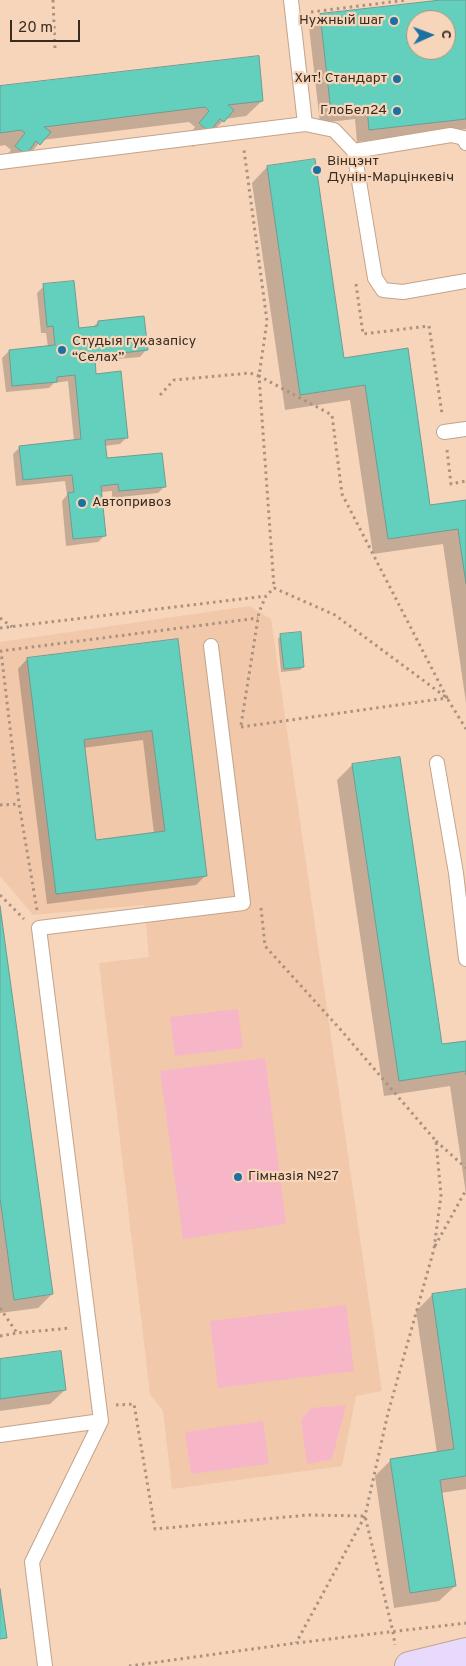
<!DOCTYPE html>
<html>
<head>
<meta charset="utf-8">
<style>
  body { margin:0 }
  #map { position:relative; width:466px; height:1666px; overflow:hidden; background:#f7d5bb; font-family:Overpass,sans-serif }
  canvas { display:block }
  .north { position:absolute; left:406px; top:10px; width:50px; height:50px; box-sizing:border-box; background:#f7d5bb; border:1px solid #ab917d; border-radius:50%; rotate:88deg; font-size:14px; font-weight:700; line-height:20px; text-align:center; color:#382c21 }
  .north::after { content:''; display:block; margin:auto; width:18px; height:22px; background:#1d70a1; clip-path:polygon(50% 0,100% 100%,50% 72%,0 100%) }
  .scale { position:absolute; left:10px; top:20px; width:70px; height:22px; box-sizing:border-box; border:2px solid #382c21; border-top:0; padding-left:6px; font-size:15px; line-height:18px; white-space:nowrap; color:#382c21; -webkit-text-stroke:4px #f7d5bb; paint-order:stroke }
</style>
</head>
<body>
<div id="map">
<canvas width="466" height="1666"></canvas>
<div class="north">С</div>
<div class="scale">20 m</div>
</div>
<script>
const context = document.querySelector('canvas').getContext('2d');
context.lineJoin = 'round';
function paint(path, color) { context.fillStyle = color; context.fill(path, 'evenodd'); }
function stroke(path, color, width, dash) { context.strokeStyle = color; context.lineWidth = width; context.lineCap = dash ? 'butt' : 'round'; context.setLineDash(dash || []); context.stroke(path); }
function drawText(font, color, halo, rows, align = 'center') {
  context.font = font + ' Overpass,sans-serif'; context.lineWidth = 4.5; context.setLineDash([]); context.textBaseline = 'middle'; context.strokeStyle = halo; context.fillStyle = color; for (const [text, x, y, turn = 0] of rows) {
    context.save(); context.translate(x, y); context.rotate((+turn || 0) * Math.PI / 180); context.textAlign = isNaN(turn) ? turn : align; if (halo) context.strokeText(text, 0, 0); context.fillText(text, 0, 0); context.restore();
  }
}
const built = new Path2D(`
  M250,606L271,619L382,1391L356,1396L342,1466L172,1489L163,1411L150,1394L99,963L149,957L144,905L33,915L0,876V642Z`);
const green = new Path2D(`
  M238,1009L243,1048L175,1056L170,1017Z
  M265,1058L286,1224L183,1239L160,1071Z
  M346,1305L354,1371L218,1388L210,1321Z
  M346,1405L332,1459L307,1464L301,1420L311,1408Z
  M263,1421L269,1464L191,1474L185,1432Z`);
const shadow = new Path2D(`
  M451,0H466V129L357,142L355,119L320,123L309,27L321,15ZM416,20H446V50H416Z
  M0,87L262,101L246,116L225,119L207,137L205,135L193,147L185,140L195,127L189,122L42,140L24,160L21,157L9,169L1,162L11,150L5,145L0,146Z
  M267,167L343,359L407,350L429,507L466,501V703L443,544L373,554L350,400L285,410L252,183Z
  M44,286L77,329L92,328L98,322L146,350L140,357L94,361L95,375L126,438L120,444L104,446L106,460L165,486L158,493L112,498V491L101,492L105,535L98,542L66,546L62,501L67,495L65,481L16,486L13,454L20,447L74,441L68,381L54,383L49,388L6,392L2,358L9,351L48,347L46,333H41L37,293Z
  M281,635L303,667L300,670L281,672L278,639Z
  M177,641L206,875L196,885L47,904L18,669L27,659ZM143,740L154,834L95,841L83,748Z
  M352,765L441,1046L466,1042V1194L450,1086L384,1096L337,780Z
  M0,909L52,1294L38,1308L0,1313Z
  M466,1290V1489L441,1493L455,1586L439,1601L394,1608L375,1476L391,1460L437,1453L416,1311L432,1295Z
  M0,1361L65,1390L50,1404L0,1411Z`);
const building = new Path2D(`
  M441,0H466V119L369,130L367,108L331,112L320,14ZM416,20H446V50H416Z
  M259,56L263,101L228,105L234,110L224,122L220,119L209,132L199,123L209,111L205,107L44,127L51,132L40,145L36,141L26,155L15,146L25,133L21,130L0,133V86Z
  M315,159L344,358L408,348L430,505L466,500V584L458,529L388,539L365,385L300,395L267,166Z
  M74,281L79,328L98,326V321L144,316L148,350L95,356L96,374L121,371L128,438L105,440L107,458L162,453L166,487L119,491L118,484L101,486L106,536L73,539L68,493L74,492L72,475L23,480L19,446L81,439L75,375L57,377V382L12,386L9,350L55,345L53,326L47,327L43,284Z
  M301,632L304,667L284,669L280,634Z
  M178,639L207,876L56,894L27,658ZM152,731L165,831L96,840L84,740Z
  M400,757L442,1044L466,1041V1075V1071L399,1081L352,764Z
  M0,906L53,1294L14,1300L0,1198Z
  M466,1289V1476L440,1480L456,1586L410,1593L390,1459L454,1449L432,1294Z
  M61,1351L66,1390L0,1399V1359Z
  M0,1589L7,1638L0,1639Z`);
const path = new Path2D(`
  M53,0L55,48
  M311,12L407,0
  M356,284L363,334L429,326L442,414
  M160,395L174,380L250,373L259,376L267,321L244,150
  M447,450L451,484L466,481
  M0,618L12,627
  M0,628L266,596
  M241,725L259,612L266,596L274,588L335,615L447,698L466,729
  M241,727L447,698L342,494L332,415L259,376L274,587
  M0,805L19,804
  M0,895L24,919
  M261,908L265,946L340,1029L436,1141L441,1195L434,1249L388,1413L365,1516L296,1643
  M37,910L19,804L1,651L258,618
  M436,1141L466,1168
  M435,1246L466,1190
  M0,1308L17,1333L71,1328
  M0,1336L17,1333
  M116,1405L134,1404L155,1529L308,1515L365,1516L393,1632L395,1645
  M129,1666L296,1643L466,1623`);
const lane = new Path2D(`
  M291,0L305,124
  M354,151L375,278L383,290L403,292L466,281
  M0,162L305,124L334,130L354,151L451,135L464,138L466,143
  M444,432L466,429
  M437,763L456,873L466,959
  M0,1435L101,1421
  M45,1666L32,1562L101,1421L39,928L243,903L211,646`);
const secondary = new Path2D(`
  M409,1666L466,1652`);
const markers = [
  [394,21,5,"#1d70a1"],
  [397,79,5,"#1d70a1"],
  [397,111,5,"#1d70a1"],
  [317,170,5,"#1d70a1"],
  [62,350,5,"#1d70a1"],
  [82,503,5,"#1d70a1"],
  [238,1177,5,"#1d70a1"]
];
const poiNames = [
  ["Нужный шаг",384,21,"right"],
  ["Хит! Стандарт",387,79,"right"],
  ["ГлоБел24",387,111,"right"],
  ["Вінцэнт",327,162],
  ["Дунін-Марцінкевіч",327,178],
  ["Студыя гуказапісу",72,342],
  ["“Селах”",72,358],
  ["Автопривоз",92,503],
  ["Гімназія №27",248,1177]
];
paint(built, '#f1c9aa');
paint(green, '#f7b5c8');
paint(shadow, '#0003');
paint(building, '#62d0bc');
stroke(building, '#6e9c92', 1);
stroke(lane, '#c3a38a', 16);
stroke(secondary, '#c3a38a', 30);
stroke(path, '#ac927e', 3, [2.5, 4]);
stroke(lane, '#fff', 14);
stroke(secondary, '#e8dafd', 28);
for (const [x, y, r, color] of markers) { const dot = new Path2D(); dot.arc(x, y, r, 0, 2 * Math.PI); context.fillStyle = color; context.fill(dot); stroke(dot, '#f7d5bb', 2); }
drawText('14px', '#382c21', '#f7d5bb', poiNames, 'left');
</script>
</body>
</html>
